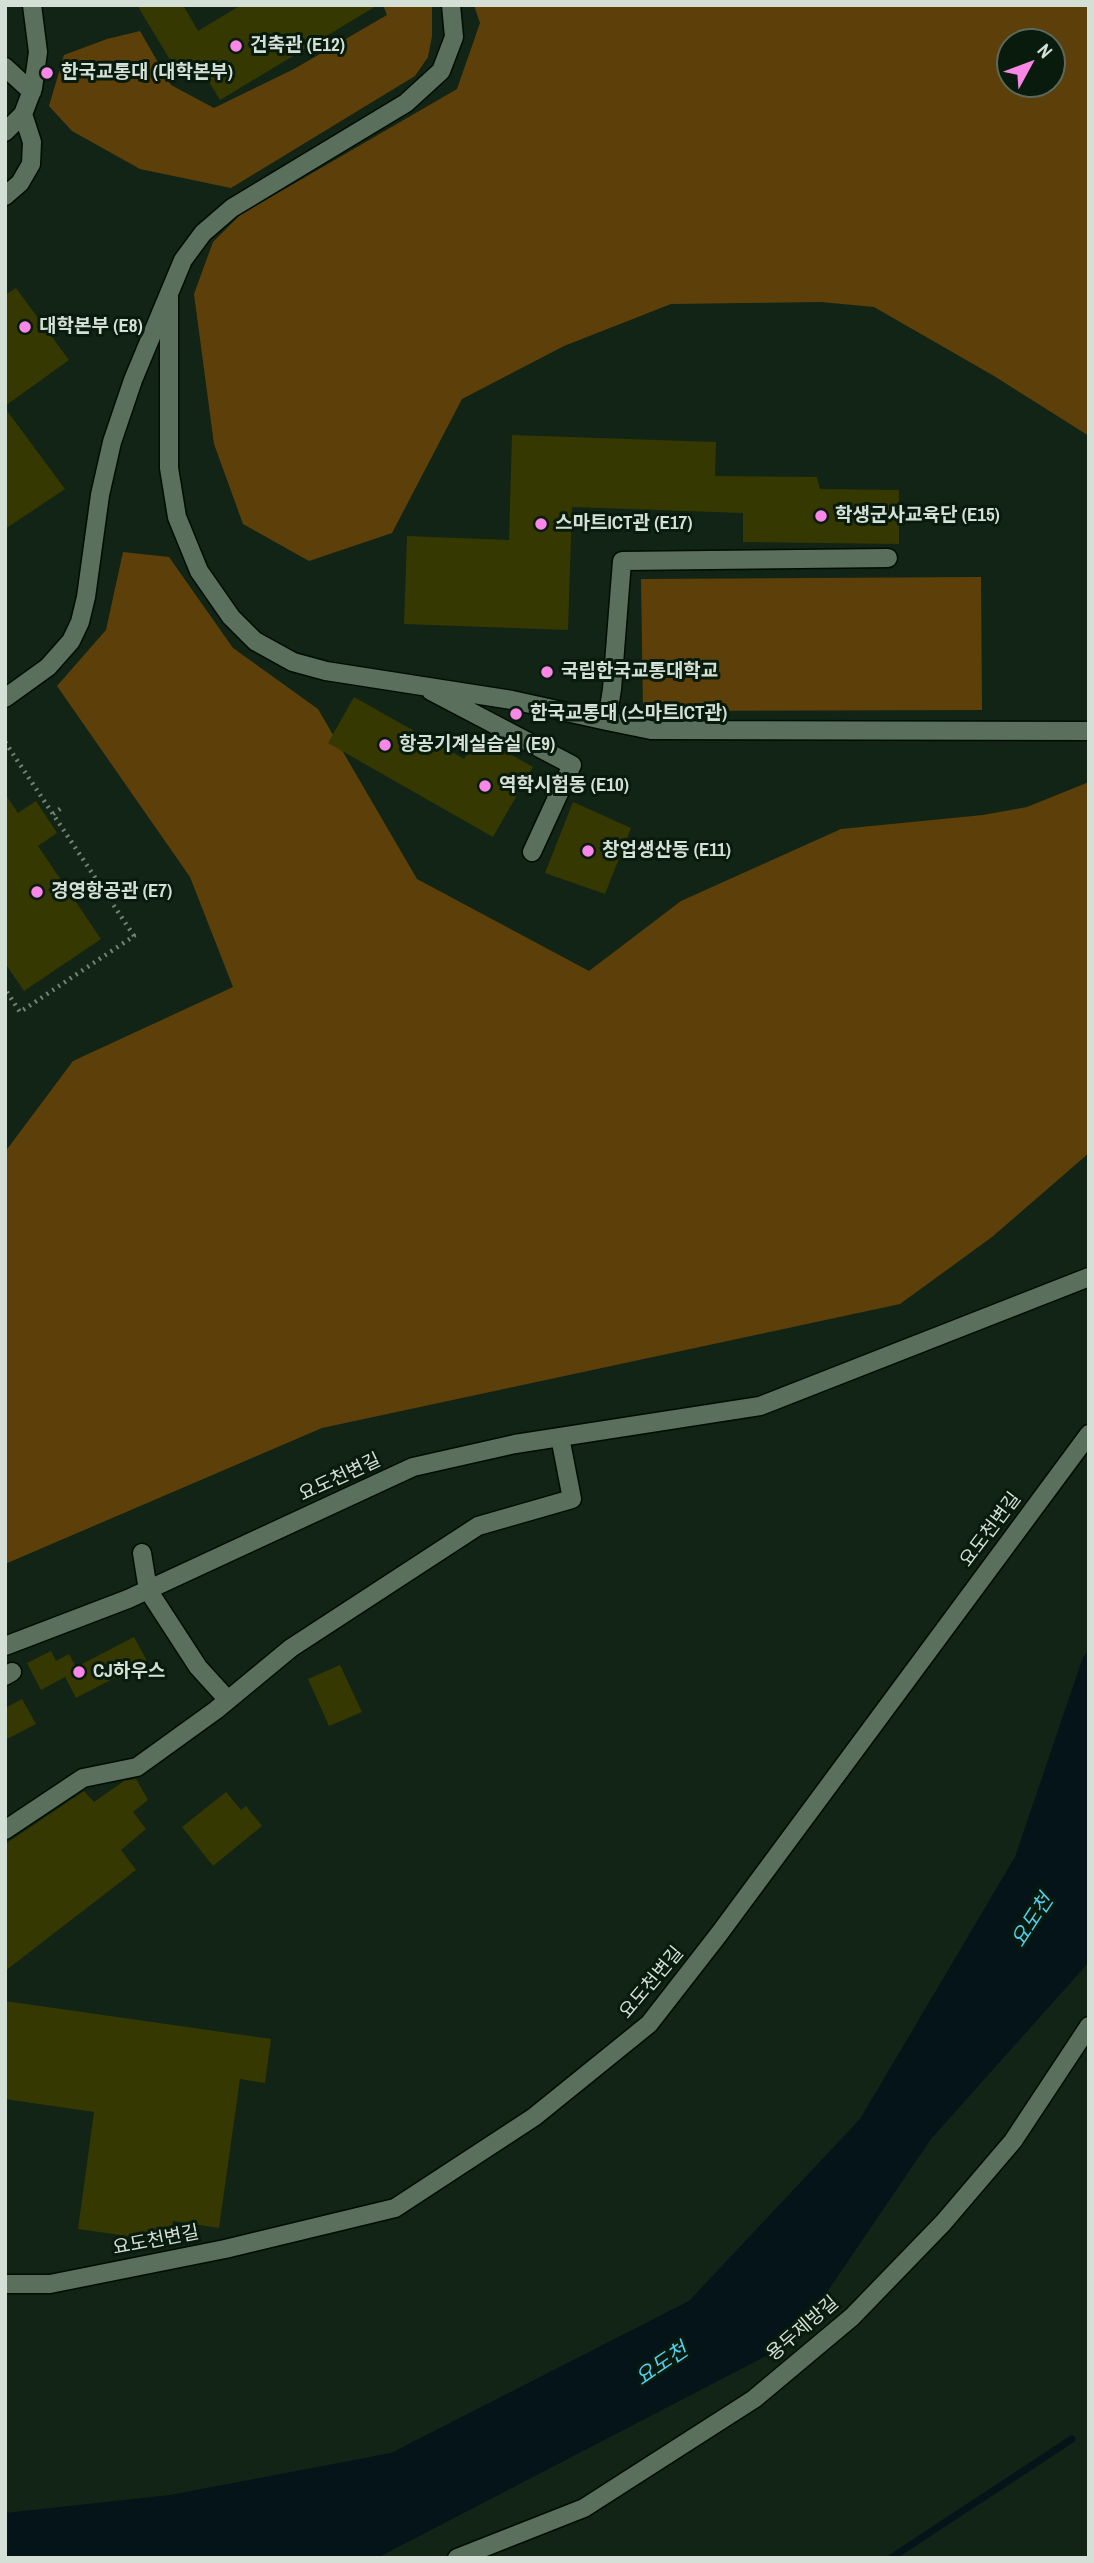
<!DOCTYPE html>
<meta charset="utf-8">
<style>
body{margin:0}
#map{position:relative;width:1094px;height:2563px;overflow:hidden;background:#122415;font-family:"Archivo Narrow",sans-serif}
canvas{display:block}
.frame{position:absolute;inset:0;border:7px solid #d4dfd5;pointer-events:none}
.north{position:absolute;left:996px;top:28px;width:70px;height:70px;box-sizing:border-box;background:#091b0c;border:2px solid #5a695c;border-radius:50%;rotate:49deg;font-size:19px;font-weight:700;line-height:28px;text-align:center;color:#d4dfd5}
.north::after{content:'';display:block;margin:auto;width:24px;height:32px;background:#f987e8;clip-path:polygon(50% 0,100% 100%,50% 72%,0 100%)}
</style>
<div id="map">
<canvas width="1094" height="2563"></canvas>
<div class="frame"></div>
<div class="north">N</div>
</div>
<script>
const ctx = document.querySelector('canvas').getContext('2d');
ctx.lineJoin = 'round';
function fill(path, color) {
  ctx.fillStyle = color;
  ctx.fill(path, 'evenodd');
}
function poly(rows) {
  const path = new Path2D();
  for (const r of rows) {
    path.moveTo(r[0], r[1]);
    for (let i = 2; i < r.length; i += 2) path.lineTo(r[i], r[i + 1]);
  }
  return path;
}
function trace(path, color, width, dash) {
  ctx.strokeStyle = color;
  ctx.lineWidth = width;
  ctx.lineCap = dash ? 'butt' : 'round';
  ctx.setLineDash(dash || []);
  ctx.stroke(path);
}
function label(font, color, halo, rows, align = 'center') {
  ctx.font = font + ' "Archivo Narrow","Noto Sans KR",sans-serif';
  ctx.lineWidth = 6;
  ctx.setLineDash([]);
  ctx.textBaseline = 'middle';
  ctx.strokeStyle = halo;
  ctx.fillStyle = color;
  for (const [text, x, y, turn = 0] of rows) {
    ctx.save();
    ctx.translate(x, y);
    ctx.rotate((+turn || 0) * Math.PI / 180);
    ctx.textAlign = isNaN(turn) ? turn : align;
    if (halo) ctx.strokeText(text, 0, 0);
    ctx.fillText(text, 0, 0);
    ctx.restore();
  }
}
fill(poly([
 [383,5,432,5,432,36,428,57,415,76,231,188,140,169,72,131,49,106,64,55,107,39,140,31,171,85,214,108,294,69,387,15],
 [474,5,1089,5,1089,436,994,376,874,307,821,302,671,304,564,346,462,399,392,533,309,561,243,524,214,444,194,294,213,242,240,215,457,89,480,23],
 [1052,42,1052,84,1010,84,1010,42],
 [123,552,169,557,233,648,318,709,417,879,589,971,681,901,841,829,983,815,1027,807,1089,782,1089,1153,992,1237,900,1304,322,1428,5,1564,5,1152,73,1061,233,987,190,877,57,686,106,630],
 [981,577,982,710,643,711,641,579]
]), '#5d4009');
fill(poly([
 [1089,1650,1089,1962,931,2139,793,2342,377,2558,5,2558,5,2513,170,2495,391,2453,689,2301,860,2119,1015,1857,1083,1657]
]), '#041418');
trace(poly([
 [891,2558,1072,2439]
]), '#041418', 7);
fill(poly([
 [137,5,183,5,198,31,241,5,378,5,220,100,197,62,178,73],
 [16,288,69,360,5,406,5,295],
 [5,408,65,489,5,529],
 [512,435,716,442,715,476,817,477,820,489,899,490,899,544,743,542,743,513,572,507,568,630,404,624,407,536,509,540],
 [354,697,464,759,478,736,533,767,493,837,328,743],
 [5,794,18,813,36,801,57,833,38,846,101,939,24,991,5,963],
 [573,802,631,828,605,894,545,873],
 [134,1637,147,1661,76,1698,65,1677,41,1690,27,1663,51,1651,56,1661,69,1654,76,1667],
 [340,1665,362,1712,329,1726,308,1679],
 [22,1699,36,1724,5,1740,5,1708],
 [136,1779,148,1800,133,1812,146,1829,121,1850,136,1870,5,1971,5,1844,84,1791,94,1802,124,1781],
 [226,1792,241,1810,246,1806,262,1826,213,1866,182,1827],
 [5,2001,271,2039,265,2083,240,2079,219,2228,173,2221,170,2242,78,2229,94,2112,5,2099]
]), '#353800');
const minor = poly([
 [5,67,32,92],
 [5,132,23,114,33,88,38,52,32,5],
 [5,196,20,183,31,164,32,142,23,114],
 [169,297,169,468,177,517,199,571,231,617,255,641,293,662,326,671,512,700,607,721,612,689,622,561,888,558],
 [431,691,572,765,532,852],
 [5,698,48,667,71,641,80,622,86,597,100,495,112,442,133,380,183,260,203,233,232,208,406,103,441,71,454,37,451,5],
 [607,721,651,730,1089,731],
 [142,1553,148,1590,198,1667,228,1700],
 [5,1646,128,1599,413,1467,515,1444,760,1406,1089,1277],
 [5,1676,12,1672],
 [5,1830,83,1778,137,1767,216,1710,291,1648,478,1526,572,1499,560,1437],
 [5,2284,50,2284,225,2249,395,2208,534,2117,649,2024,719,1934,1089,1434],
 [457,2558,584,2508,754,2399,852,2317,943,2223,1013,2141,1089,2026]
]);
trace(minor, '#010d02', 21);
trace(poly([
 [5,742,134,936,20,1012,5,989],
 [53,814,64,806]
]), '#748276', 4.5, [2, 5]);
trace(minor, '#5a6f5c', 18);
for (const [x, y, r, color] of [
 [236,46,7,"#f987e8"],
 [47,73,7,"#f987e8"],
 [25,327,7,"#f987e8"],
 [821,516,7,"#f987e8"],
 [541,524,7,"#f987e8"],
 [547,672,7,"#f987e8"],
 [516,714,7,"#f987e8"],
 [385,745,7,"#f987e8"],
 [485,786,7,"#f987e8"],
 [588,851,7,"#f987e8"],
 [37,892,7,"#f987e8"],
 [79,1672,7,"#f987e8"]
]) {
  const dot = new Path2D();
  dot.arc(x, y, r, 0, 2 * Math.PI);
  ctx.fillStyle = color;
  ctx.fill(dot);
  trace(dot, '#091b0c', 2.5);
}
label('bold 19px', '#d4dfd5', '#091b0c', [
 ["건축관 (E12)",250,46],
 ["한국교통대 (대학본부)",61,73],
 ["대학본부 (E8)",39,327],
 ["학생군사교육단 (E15)",835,516],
 ["스마트ICT관 (E17)",555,524],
 ["국립한국교통대학교",561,672],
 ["한국교통대 (스마트ICT관)",530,714],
 ["항공기계실습실 (E9)",399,745],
 ["역학시험동 (E10)",499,786],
 ["창업생산동 (E11)",602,851],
 ["경영항공관 (E7)",51,892],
 ["CJ하우스",93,1672]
], 'left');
label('19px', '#d4dfd5', '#091b0c', [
 ["요도천변길",340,1478,-25],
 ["요도천변길",991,1530,-53],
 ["요도천변길",652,1983,-50],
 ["요도천변길",156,2241,-11],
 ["용두제방길",803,2329,-41]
]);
label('italic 21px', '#4dd1f2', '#091b0c', [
 ["요도천",1033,1921,-57],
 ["요도천",662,2365,-34]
]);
</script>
